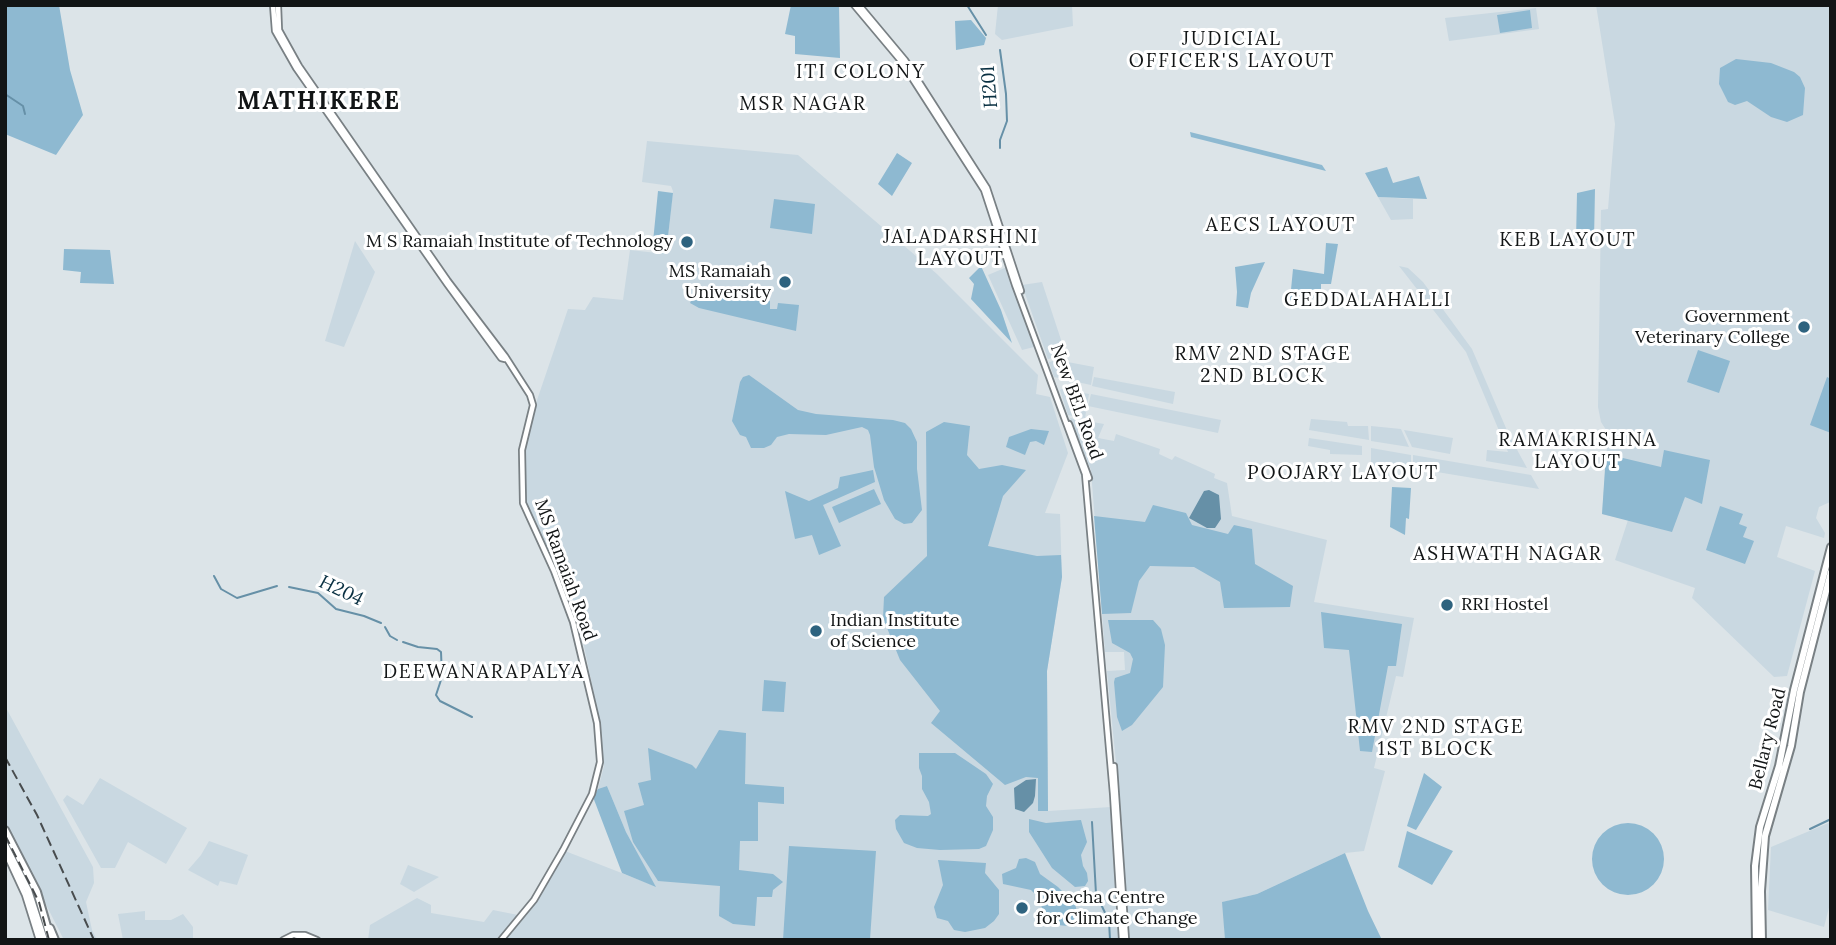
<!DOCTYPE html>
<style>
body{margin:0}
#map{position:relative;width:1836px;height:945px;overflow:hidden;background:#dce4e8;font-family:Lora,serif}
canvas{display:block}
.frame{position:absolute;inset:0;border:7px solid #121516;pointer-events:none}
</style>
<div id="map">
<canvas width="1836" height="945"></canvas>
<div class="frame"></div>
</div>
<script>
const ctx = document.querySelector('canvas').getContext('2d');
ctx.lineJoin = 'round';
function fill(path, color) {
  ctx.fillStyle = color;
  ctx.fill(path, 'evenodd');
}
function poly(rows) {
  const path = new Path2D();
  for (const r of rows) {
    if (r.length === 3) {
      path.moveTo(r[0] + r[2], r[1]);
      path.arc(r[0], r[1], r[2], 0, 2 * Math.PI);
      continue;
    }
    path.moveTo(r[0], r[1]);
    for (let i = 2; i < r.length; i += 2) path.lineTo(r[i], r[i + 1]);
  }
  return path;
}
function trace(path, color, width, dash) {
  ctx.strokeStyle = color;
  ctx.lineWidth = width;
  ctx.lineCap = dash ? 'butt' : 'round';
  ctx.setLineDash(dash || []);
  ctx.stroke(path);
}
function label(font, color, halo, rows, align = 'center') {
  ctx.font = font + ' Lora,serif';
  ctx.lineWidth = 6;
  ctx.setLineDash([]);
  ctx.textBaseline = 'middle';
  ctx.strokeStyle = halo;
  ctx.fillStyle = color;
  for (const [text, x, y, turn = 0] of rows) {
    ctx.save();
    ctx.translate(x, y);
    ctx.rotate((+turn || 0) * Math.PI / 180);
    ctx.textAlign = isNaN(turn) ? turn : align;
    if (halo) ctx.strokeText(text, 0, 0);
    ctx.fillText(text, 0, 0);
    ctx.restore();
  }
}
fill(poly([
 [998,5,1072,5,1073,26,1002,40,995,34],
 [1596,5,1831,5,1831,499,1830,502,1819,507,1816,518,1825,533,1824,538,1786,526,1777,557,1815,571,1787,676,1774,677,1692,598,1695,588,1615,560,1628,520,1602,514,1608,433,1601,422,1598,407,1601,210,1608,209,1615,124],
 [1536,8,1539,29,1449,41,1445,18],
 [647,141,798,155,937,274,1038,375,1036,394,1050,397,1068,453,1045,513,1060,514,1062,577,1047,671,1048,811,1111,807,1118,940,504,940,532,906,565,851,655,886,626,832,607,786,598,789,604,766,597,709,583,641,551,557,526,502,524,468,525,451,534,409,568,309,585,310,593,297,623,300,630,250,666,254,673,191,671,186,642,182],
 [1378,197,1413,199,1413,219,1391,220],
 [355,241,375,272,344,347,325,341],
 [1399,266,1408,268,1423,282,1472,349,1509,435,1527,468,1486,461,1487,450,1508,452,1466,352],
 [1007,267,1034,347,1022,350,988,275],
 [1042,282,1066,355,1048,359,1022,285],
 [1057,360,1094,367,1091,385,1054,377,1049,362],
 [1094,377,1175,392,1173,404,1092,386],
 [1062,389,1089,394,1085,418,1068,415,1060,390],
 [1091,394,1221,420,1218,433,1088,406],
 [1070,418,1104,424,1098,438,1114,441,1116,434,1160,449,1159,454,1172,460,1175,456,1215,474,1214,478,1227,483,1232,516,1327,540,1314,602,1414,618,1403,677,1396,676,1374,768,1385,771,1364,851,1345,853,1257,894,1223,902,1225,940,1129,940,1119,793,1107,671,1125,670,1124,652,1105,652,1091,470],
 [1311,419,1347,422,1348,426,1368,426,1369,440,1309,430],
 [1371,426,1401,429,1409,447,1371,441],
 [1404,430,1453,438,1450,454,1412,447],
 [1309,438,1362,446,1362,455,1330,454,1330,450,1308,446],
 [1371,448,1411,455,1411,468,1371,466],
 [1413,455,1531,475,1539,489,1413,468],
 [5,706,93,867,94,883,86,902,92,930,97,940,64,940,5,824],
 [100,778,187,828,166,864,128,842,115,868,101,868,63,800,67,795,83,805],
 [1831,822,1831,900,1824,927,1768,910,1771,847],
 [209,841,248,855,237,885,220,881,218,886,188,870,201,855],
 [408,865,439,877,414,892,400,884],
 [417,898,431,905,431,913,484,922,493,910,518,915,498,940,368,940,370,925],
 [145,911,145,920,171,920,183,914,193,927,193,940,123,940,118,914]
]), '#c9d8e1');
fill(poly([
 [5,5,59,5,70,70,83,115,56,155,5,134],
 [791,5,839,5,840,58,795,54,795,36,785,34],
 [1530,10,1532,28,1500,33,1497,15],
 [971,20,986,38,984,45,956,50,955,21],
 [1736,59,1771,63,1794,72,1800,77,1805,88,1803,115,1787,122,1771,117,1747,101,1735,105,1728,102,1719,84,1720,68],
 [1190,132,1322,165,1326,171,1191,137],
 [897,153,912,163,892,196,878,184],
 [1387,167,1393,183,1419,176,1427,199,1378,197,1365,173],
 [1595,189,1594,240,1576,240,1577,193],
 [658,191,673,193,666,254,652,252],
 [774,199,815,204,812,234,770,228],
 [1326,243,1338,244,1331,284,1321,284,1321,297,1290,300,1293,269,1324,274],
 [64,249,110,250,114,284,80,283,81,272,63,270],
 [1265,262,1251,293,1248,308,1236,306,1237,292,1235,267],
 [981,266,1001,310,1012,343,971,299,974,284,969,278],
 [694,295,770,301,770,309,777,309,778,303,799,305,796,331,699,308,690,303],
 [1698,350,1730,361,1719,393,1687,382],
 [749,375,798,410,816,414,893,420,905,423,911,429,917,442,917,469,922,510,912,523,904,524,895,519,884,500,874,467,870,435,868,430,862,427,826,435,789,434,777,437,771,445,764,448,751,448,746,437,740,435,732,421,740,382,743,377],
 [1827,377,1831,379,1831,433,1810,425],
 [944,422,970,426,967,455,979,469,1002,465,1026,470,1003,496,988,546,1037,556,1061,555,1062,577,1047,671,1048,811,1038,811,1038,778,1026,777,1005,785,931,723,940,711,900,660,883,618,884,597,927,556,926,432],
 [1031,429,1049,431,1044,445,1036,441,1030,442,1025,455,1006,447,1009,437],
 [1664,450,1710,460,1702,504,1685,497,1672,532,1602,514,1606,454,1661,467],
 [873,470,875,482,823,505,841,546,819,555,812,535,795,539,785,491,809,501,838,488,840,477],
 [1392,487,1411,488,1409,519,1406,518,1405,535,1390,527],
 [874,489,881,504,839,523,832,507],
 [1153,505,1186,513,1192,525,1228,534,1234,525,1252,529,1255,564,1293,586,1290,607,1224,608,1220,582,1194,567,1150,566,1139,581,1131,613,1102,614,1094,516,1145,522],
 [1720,506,1743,514,1739,524,1747,527,1743,537,1754,541,1745,564,1706,550],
 [1321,612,1402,624,1396,666,1388,666,1372,752,1360,751,1349,650,1324,648],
 [1108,620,1153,620,1161,629,1165,645,1163,687,1132,725,1122,731,1117,717,1114,682,1115,678,1130,673,1133,659,1130,653,1112,643],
 [764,680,786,682,784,712,762,711],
 [719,730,746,733,745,784,784,787,784,804,758,802,758,841,740,841,739,870,773,874,783,882,773,890,772,897,757,897,755,926,733,924,719,916,720,886,658,881,633,842,624,811,644,805,638,783,651,780,648,748,692,765,696,769],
 [919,753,955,753,986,774,993,784,987,796,986,806,993,817,993,830,986,846,979,849,940,850,917,848,904,843,896,829,895,820,900,815,928,816,931,814,929,802,922,789,922,776,919,768],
 [1424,773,1442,787,1416,830,1407,826],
 [607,786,626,832,656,887,622,873,593,797,598,789],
 [1029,819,1046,823,1081,820,1087,842,1081,855,1083,866,1087,873,1088,881,1085,886,1075,887,1052,868,1029,832],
 [1628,859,36],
 [1407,831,1453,851,1432,885,1398,867],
 [789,846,876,851,870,940,783,940],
 [1345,853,1368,911,1382,940,1225,940,1222,902,1257,894],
 [1026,858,1035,862,1040,874,1058,887,1075,904,1078,915,1068,926,1058,925,1052,918,1045,916,1038,897,1031,890,1003,884,1002,874,1016,868,1019,859],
 [938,860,986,863,985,873,999,890,999,914,994,921,985,928,965,932,954,930,948,921,937,918,934,907,943,885]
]), '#8eb9d1');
fill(poly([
 [1209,490,1219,495,1221,519,1215,528,1207,528,1189,518,1204,491],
 [1036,779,1035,796,1033,803,1024,812,1015,809,1014,788,1026,780]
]), '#6690a7');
trace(poly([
 [967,5,986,35],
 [1000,50,1006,94,1007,121,1000,140,1000,148],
 [5,94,23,106,25,114],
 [214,576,221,589,237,598,277,586],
 [289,587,318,593,336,609,364,616,381,623],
 [385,627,390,636,397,640],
 [403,642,418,647,437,649,441,652,442,677,436,695,440,701,472,717],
 [1092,822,1096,894,1109,921,1110,940],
 [1810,829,1831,819]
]), '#6690a7', 2);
const secondary = poly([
 [273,5,275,31,296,68,447,284,501,358,505,359],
 [278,5,279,30,299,66,448,281,505,356,530,395,533,405,522,450,523,503,554,571,573,622,597,723,600,762,592,794,563,850,534,900,501,940],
 [854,5,901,61,984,190,1015,285,1085,474,1113,794,1122,940],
 [859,5,905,60,987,188,1021,291],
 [1069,424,1089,478],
 [1114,766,1126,940],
 [7,856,25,895,39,940],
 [283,940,293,935,305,935,317,940]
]);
const primary = poly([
 [50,928,55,940]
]);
const trunk = poly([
 [5,830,37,892,51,940],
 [5,845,28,890,44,940],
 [297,940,309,940],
 [1756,940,1755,866,1760,827,1779,766,1794,690,1831,547],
 [1762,940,1761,891,1765,836,1791,746,1800,692,1831,572]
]);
trace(secondary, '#798084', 8);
trace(primary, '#798084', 10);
trace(trunk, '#798084', 10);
trace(secondary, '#fff', 4.5);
trace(primary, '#fff', 6);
trace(trunk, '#fff', 6);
trace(poly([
 [5,757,37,815,94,940],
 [5,835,39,902,49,940]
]), '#484c4e', 2, [10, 5]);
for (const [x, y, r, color] of [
 [687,242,7,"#2e637f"],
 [785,282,7,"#2e637f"],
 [1804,327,7,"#2e637f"],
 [1447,605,7,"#2e637f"],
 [816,631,7,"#2e637f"],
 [1022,908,7,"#2e637f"]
]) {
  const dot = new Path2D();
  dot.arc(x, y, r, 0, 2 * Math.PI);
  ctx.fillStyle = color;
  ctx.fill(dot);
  trace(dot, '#fff', 2.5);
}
label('18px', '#121516', '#fff', [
 ["M S Ramaiah Institute of Technology",673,242],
 ["MS Ramaiah",771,272],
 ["University",771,293],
 ["Government",1790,317],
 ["Veterinary College",1790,338],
 ["RRI Hostel",1461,605,"left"],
 ["Indian Institute",830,621,"left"],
 ["of Science",830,642,"left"],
 ["Divecha Centre",1036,898,"left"],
 ["for Climate Change",1036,919,"left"]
], 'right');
label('18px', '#121516', '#fff', [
 ["New BEL Road",1076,402,70],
 ["MS Ramaiah Road",565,570,70],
 ["Bellary Road",1768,739,-76]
]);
ctx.letterSpacing = '2px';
label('19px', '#121516', '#fff', [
 ["JUDICIAL",1232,40],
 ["OFFICER'S LAYOUT",1232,62],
 ["ITI COLONY",861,73],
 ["MSR NAGAR",803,105],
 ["AECS LAYOUT",1281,226],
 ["JALADARSHINI",961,238],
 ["LAYOUT",961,260],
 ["KEB LAYOUT",1568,241],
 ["GEDDALAHALLI",1368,301],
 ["RMV 2ND STAGE",1263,355],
 ["2ND BLOCK",1263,377],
 ["RAMAKRISHNA",1578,441],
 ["LAYOUT",1578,463],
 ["POOJARY LAYOUT",1343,474],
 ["ASHWATH NAGAR",1508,555],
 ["DEEWANARAPALYA",484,673],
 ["RMV 2ND STAGE",1436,728],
 ["1ST BLOCK",1436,750]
]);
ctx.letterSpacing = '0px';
label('italic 19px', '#082f41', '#fff', [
 ["H201",990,87,-95],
 ["H204",341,591,25]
]);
ctx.letterSpacing = '2px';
label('bold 24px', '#121516', '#fff', [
 ["MATHIKERE",319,102]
]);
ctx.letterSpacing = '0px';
</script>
